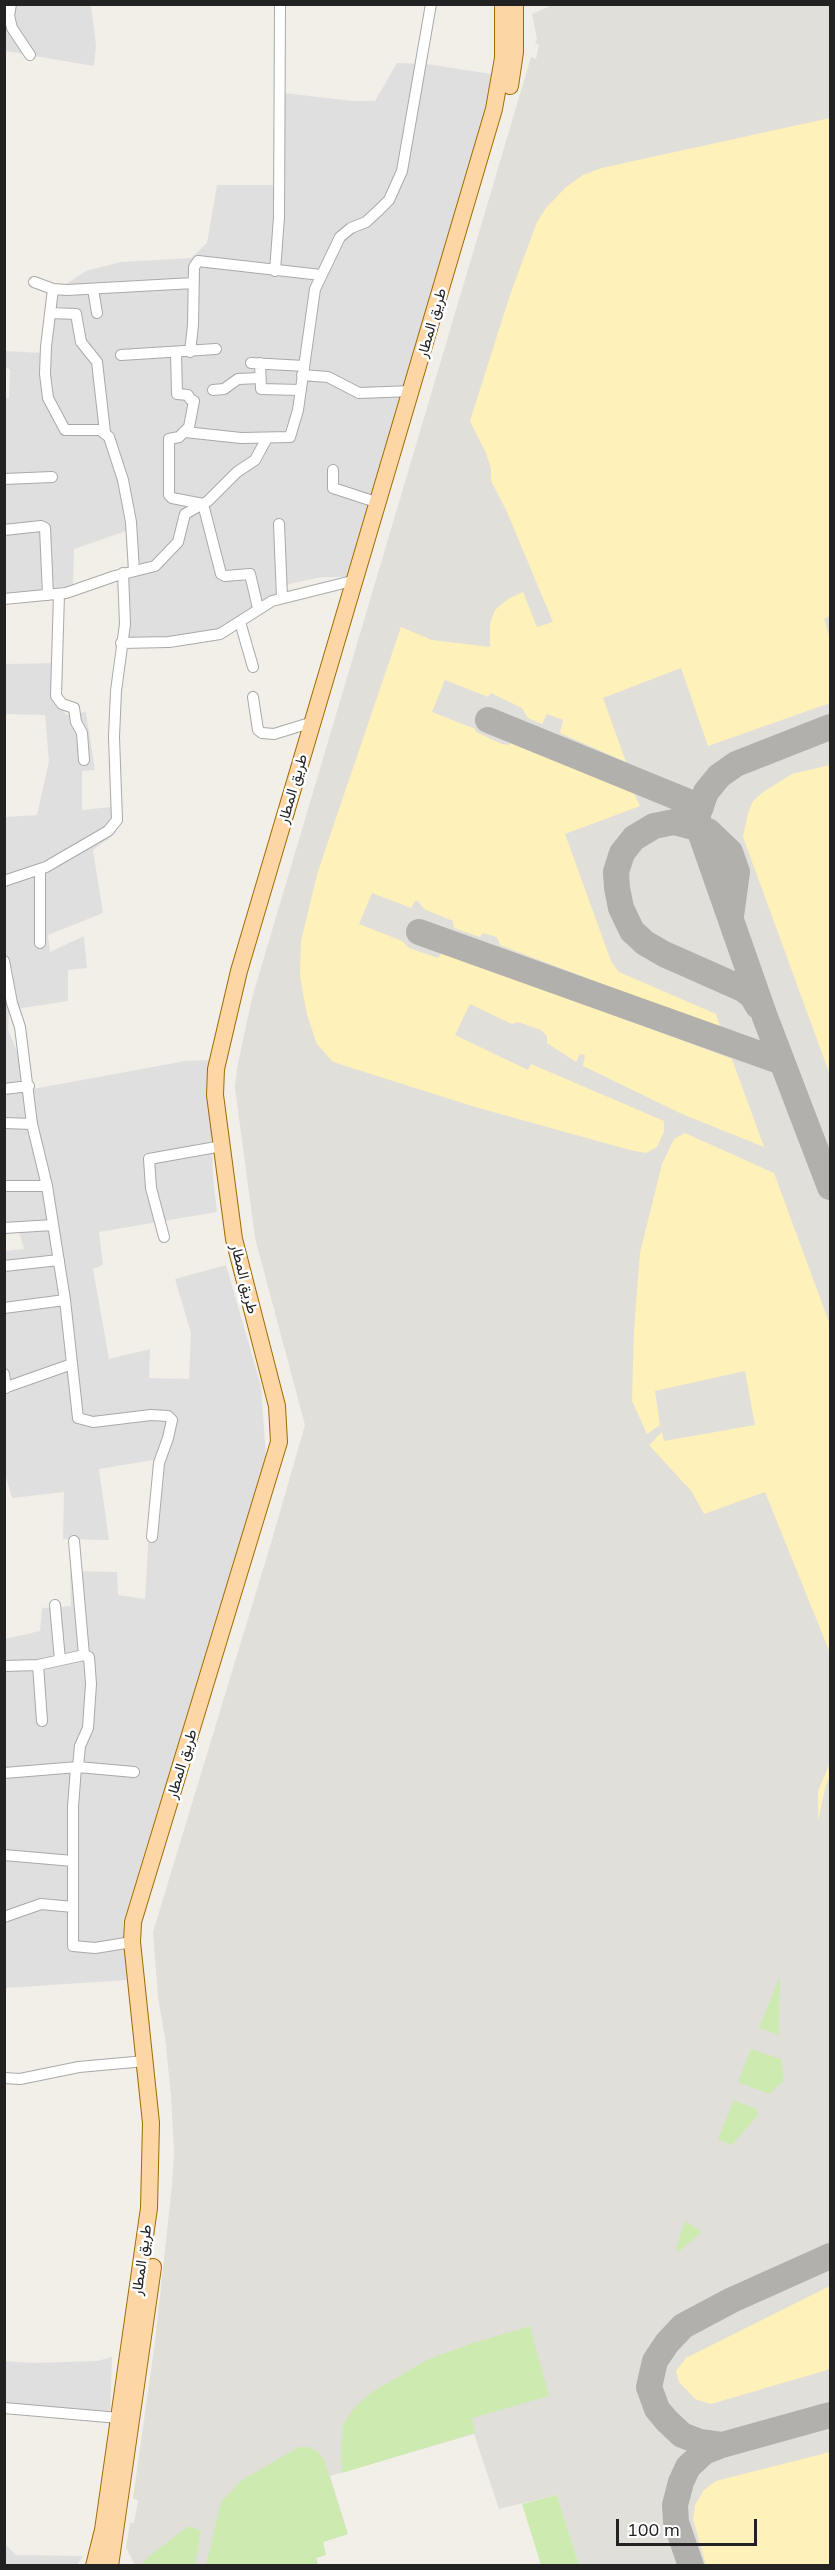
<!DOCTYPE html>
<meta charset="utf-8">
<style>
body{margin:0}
#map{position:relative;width:835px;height:2570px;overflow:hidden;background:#f2efe9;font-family:Mulish,sans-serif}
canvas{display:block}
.frame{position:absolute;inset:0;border:6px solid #222;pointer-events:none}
.scale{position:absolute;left:616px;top:2519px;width:141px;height:27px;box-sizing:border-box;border:3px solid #222;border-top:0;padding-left:8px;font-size:18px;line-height:21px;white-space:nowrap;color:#222;-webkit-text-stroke:4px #fff;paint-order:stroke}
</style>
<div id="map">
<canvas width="835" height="2570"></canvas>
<div class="frame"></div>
<div class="scale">100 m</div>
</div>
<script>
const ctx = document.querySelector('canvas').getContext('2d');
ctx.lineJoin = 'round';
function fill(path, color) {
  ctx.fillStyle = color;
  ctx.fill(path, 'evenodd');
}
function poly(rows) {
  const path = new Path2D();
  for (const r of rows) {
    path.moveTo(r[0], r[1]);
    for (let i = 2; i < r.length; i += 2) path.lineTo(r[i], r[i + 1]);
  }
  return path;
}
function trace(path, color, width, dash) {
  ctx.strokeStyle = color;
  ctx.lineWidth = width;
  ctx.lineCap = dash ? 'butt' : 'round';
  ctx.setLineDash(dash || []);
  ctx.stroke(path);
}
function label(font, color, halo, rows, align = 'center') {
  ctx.font = font + ' Mulish,Vazirmatn,sans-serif';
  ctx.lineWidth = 5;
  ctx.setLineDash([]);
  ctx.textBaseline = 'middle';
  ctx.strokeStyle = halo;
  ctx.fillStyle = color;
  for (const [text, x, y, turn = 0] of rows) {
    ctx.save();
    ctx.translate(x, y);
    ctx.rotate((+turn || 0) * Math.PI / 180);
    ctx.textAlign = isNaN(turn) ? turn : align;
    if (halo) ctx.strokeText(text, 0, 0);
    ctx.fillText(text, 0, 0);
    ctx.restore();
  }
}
fill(poly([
 [4,5,91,5,96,45,94,66,5,51],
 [397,63,426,64,498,75,409,382,346,577,322,577,289,584,278,594,258,603,229,630,208,636,124,641,121,567,136,565,135,528,74,549,73,586,5,595,4,398,9,398,10,369,5,368,5,351,43,353,57,290,86,271,121,262,191,258,207,243,217,185,281,185,284,93,352,101,375,101],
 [59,663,57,701,66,715,86,712,95,770,82,771,82,810,111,807,116,833,93,850,103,913,48,935,50,952,84,936,87,968,68,970,68,1001,9,1010,8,1030,33,1089,185,1061,209,1060,213,1178,217,1212,99,1232,103,1265,93,1269,109,1359,150,1349,149,1378,189,1379,191,1333,175,1279,226,1265,261,1386,266,1457,123,1923,127,1980,5,1988,5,1639,40,1631,42,1608,71,1606,70,1571,117,1572,118,1595,145,1599,153,1460,99,1469,109,1540,63,1539,64,1492,12,1498,5,1473,5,1395,19,1389,18,1380,5,1385,5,1251,24,1249,16,1222,5,1222,5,817,37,815,49,761,45,715,5,714,5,664],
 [112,2357,110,2420,5,2413,4,2361,31,2363,97,2361],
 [4,2546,7,2546,16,2555,83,2556,77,2565,5,2565]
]), '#e0dfdf');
fill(poly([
 [554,4,830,5,830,2565,579,2565,557,2495,499,2509,474,2434,330,2476,348,2534,323,2542,326,2555,316,2558,318,2565,135,2565,126,2548,130,2523,134,2523,138,2501,133,2498,155,2342,172,2185,174,2151,171,2096,165,2037,158,1998,153,1932,271,1543,305,1425,255,1238,235,1088,237,1068,252,998,531,57,536,59,539,45,535,43,537,39,532,14]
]), '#e1dfda');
fill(poly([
 [780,1976,779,2035,759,2028],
 [751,2049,781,2059,784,2080,769,2094,738,2082],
 [734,2100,756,2109,758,2115,732,2145,718,2139],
 [685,2221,702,2232,678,2252,676,2248],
 [530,2326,549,2396,472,2418,475,2433,342,2473,341,2447,343,2425,355,2407,372,2392,429,2359,473,2343],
 [299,2447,307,2447,317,2451,324,2460,348,2534,323,2542,326,2555,316,2558,318,2565,206,2565,221,2502,242,2480],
 [557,2495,579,2565,541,2565,522,2504],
 [189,2526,201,2531,195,2565,141,2565,148,2557]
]), '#cdebb0');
fill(poly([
 [830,118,830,616,824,619,830,638,830,703,708,746,681,668,603,698,626,762,560,733,563,720,547,714,542,724,528,718,522,708,491,693,488,697,445,680,432,712,475,729,476,732,502,744,509,745,511,740,633,791,640,806,565,834,611,961,619,972,716,1014,721,1029,500,945,497,937,483,933,480,937,454,928,453,921,424,909,418,901,415,901,411,908,372,893,359,924,402,941,409,948,438,958,442,952,450,954,732,1059,764,1147,682,1114,583,1066,585,1055,580,1054,576,1062,547,1043,547,1036,541,1030,518,1022,512,1024,470,1004,455,1035,528,1070,531,1064,664,1121,664,1132,657,1147,646,1153,630,1150,475,1107,333,1062,317,1044,307,1015,300,976,301,941,318,871,401,627,432,640,490,647,490,623,495,610,508,599,523,592,537,627,553,622,507,512,491,481,491,469,486,453,470,421,510,295,537,222,546,208,566,187,583,175,602,168],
 [830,765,830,1075,743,837,748,813,753,801,763,792,792,774],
 [685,1133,774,1173,830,1325,830,1653,765,1492,704,1514,692,1492,649,1445,662,1432,664,1441,755,1425,745,1371,655,1391,660,1425,647,1434,632,1401,634,1330,640,1253,662,1164,674,1139],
 [830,1763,830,1776,826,1785,818,1820,818,1791],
 [830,2286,830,2368,827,2370,711,2404,695,2399,679,2382,676,2371,686,2358],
 [830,2452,830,2565,706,2565,693,2519,695,2505,704,2490,716,2481]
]), '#fff1ba');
trace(poly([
 [488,720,701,807],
 [830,727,736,764,719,776,706,792,698,814,698,826,765,1017,830,1187],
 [731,916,737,872,730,852,708,831,674,822,654,826,634,838,622,853,616,872,617,888,621,908,632,931,645,943,664,954,743,989,752,996,758,1006],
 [419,932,782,1062],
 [830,2256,732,2300,683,2326,667,2343,655,2361,649,2387,657,2409,667,2421,682,2435,700,2442,722,2445,830,2415],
 [691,2566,676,2522,675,2505,681,2482,688,2467,704,2452,722,2445]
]), '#b1b0ac', 26);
const minor = poly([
 [11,4,9,16,12,28,30,55],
 [275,271,279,217,280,4],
 [34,282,53,289,67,290,194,283],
 [53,289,46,347,45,374,48,398,65,430,100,430,109,437,123,480,131,522,134,571],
 [93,289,97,313],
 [50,313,76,314,81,342,97,362,105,432],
 [176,352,177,394,188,395,190,399,194,401,189,427,179,437,169,439,169,495,172,498,203,504,221,574,225,576,250,574,258,608],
 [190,352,193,325,194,267,198,261,321,275],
 [121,355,216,349],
 [251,363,304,366],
 [260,363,261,389,301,390],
 [302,375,328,377,359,393,412,391],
 [213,390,224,389,238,379,260,378],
 [185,432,241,438,290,437,298,410,315,289,340,237,351,228,366,222,379,210,389,200,402,171,431,4],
 [333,470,333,488,379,503],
 [4,479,52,477],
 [279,524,282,598],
 [4,530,41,526,45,528,48,595],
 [59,594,56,696,62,704,74,708,76,722,82,733,84,760],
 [4,599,66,593,115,576,155,566,178,542,185,514,208,501,237,472,255,460,267,438],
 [240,622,253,667],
 [121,643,169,642,220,634,272,601,356,580],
 [253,697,258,730,262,733,274,734,313,722],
 [4,881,46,867,108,831,117,820,114,737,116,691,125,624,123,573],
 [40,943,40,870],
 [4,961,12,1003,20,1027,32,1124,47,1186,65,1300,78,1418,93,1422,151,1415,168,1416,172,1420,168,1438,159,1463,152,1537],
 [4,1089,29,1086],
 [4,1123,32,1124],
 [4,1186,47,1186],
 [4,1228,53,1225],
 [164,1237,151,1188,149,1159,222,1146],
 [4,1266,59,1260],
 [4,1308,65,1300],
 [4,1374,6,1388],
 [4,1388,72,1364],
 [74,1541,84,1655],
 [55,1605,60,1660],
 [38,1665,42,1721],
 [4,1666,38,1665,84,1655,89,1657,91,1684,88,1728,80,1746,78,1767],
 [76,1767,73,1807,73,1946,95,1948,132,1942],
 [4,1773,78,1767,134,1772],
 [4,1855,73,1861],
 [4,1917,41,1904,73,1907],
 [4,2078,20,2079,79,2067,145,2061],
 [4,2408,119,2418]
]);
const primary = poly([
 [510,86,515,52,515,4],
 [94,2566,103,2530,149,2208,151,2123,132,1942,133,1922,279,1442,277,1406,234,1239,215,1095,216,1069,239,971,494,109,503,58,503,4],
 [110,2566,153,2267]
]);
trace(minor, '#a9a9a9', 12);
trace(primary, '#a06b00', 18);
trace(minor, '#fff', 10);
trace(primary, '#fcd6a4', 16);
label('15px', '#222', '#fff', [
 ["طريق المطار",432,323,-74],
 ["طريق المطار",293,789,-74],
 ["طريق المطار",244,1279,76],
 ["طريق المطار",182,1764,-73],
 ["طريق المطار",142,2260,-82]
]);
</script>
